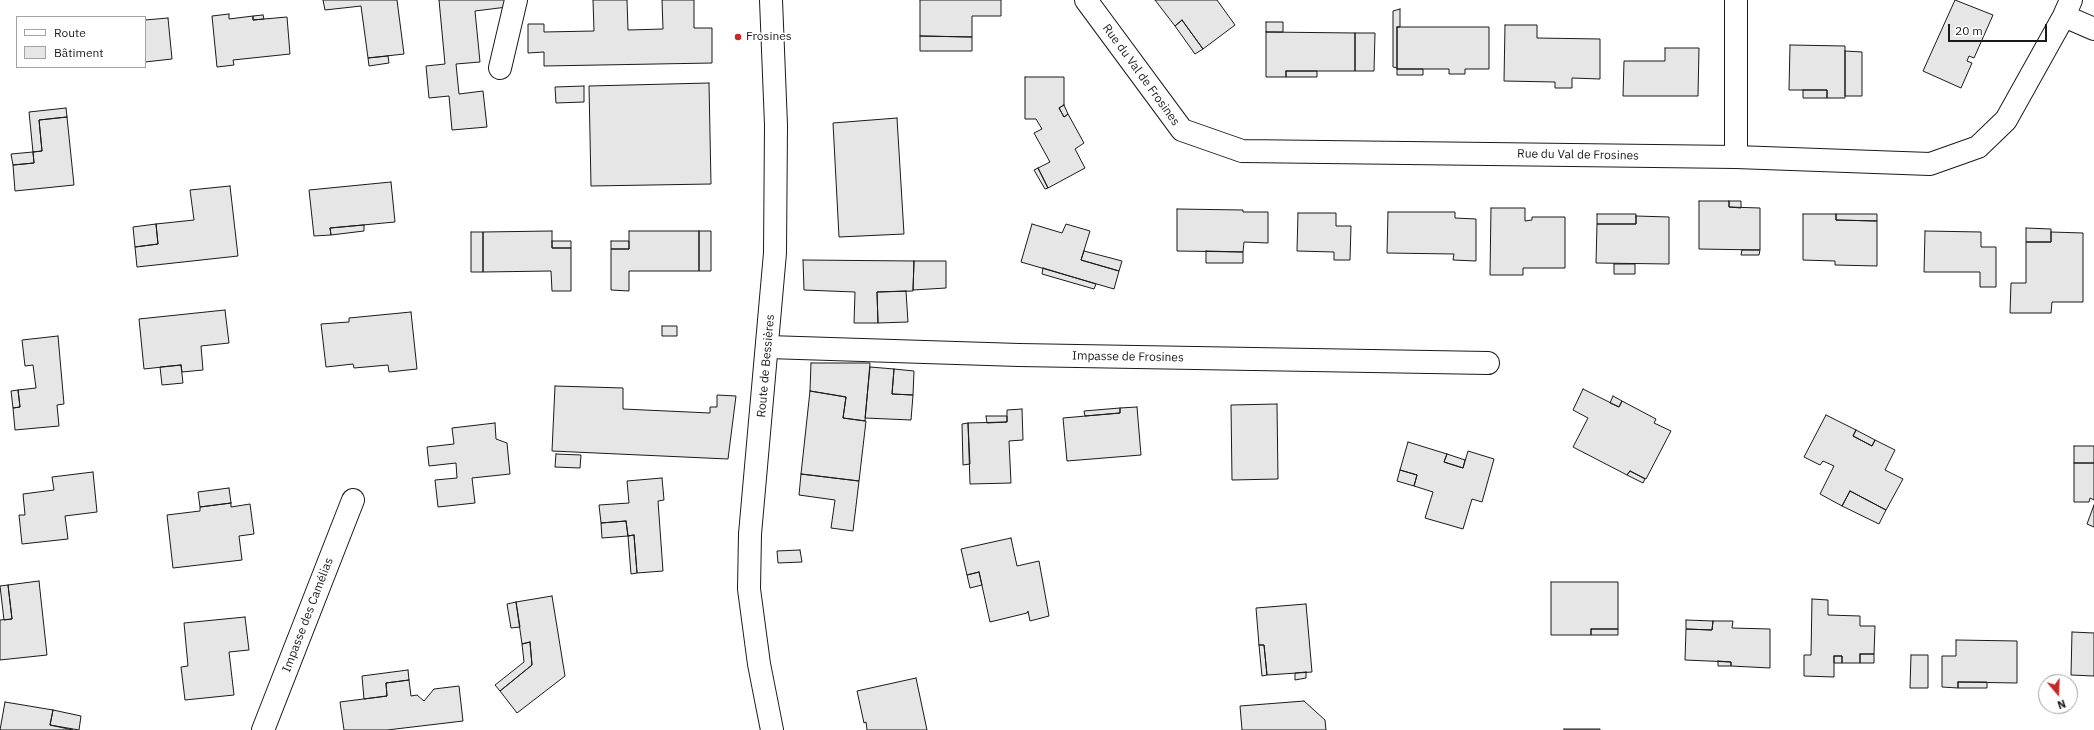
<!DOCTYPE html>
<meta charset="utf-8">
<style>
body{margin:0}
#map{position:relative;width:2094px;height:730px;overflow:hidden;background:#fff;font-family:"IBM Plex Sans",sans-serif}
canvas{display:block}
.legend{position:absolute;left:16px;top:16px;width:130px;height:52px;box-sizing:border-box;background:#fff;border:1px solid #a3a3a3;margin:0;padding:5px 7px;list-style:none;font-size:12px;color:#1a1a1a}
.legend li{display:flex;align-items:center;gap:8px;height:20px}
.legend b{width:20px;border:1px solid #a3a3a3}
.north{position:absolute;left:2038px;top:674px;width:40px;height:40px;box-sizing:border-box;background:#fff;border:1px solid #a3a3a3;border-radius:50%;rotate:161deg;font-size:11px;font-weight:700;line-height:16px;text-align:center;color:#1a1a1a}
.north::after{content:'';display:block;margin:auto;width:14px;height:18px;background:#c62828;clip-path:polygon(50% 0,100% 100%,50% 72%,0 100%)}
.scale{position:absolute;left:1948px;top:24px;width:99px;height:18px;box-sizing:border-box;border:2px solid #1a1a1a;border-top:0;padding-left:5px;font-size:12px;line-height:14px;white-space:nowrap;color:#1a1a1a;-webkit-text-stroke:3px #fff;paint-order:stroke}
</style>
<div id="map">
<canvas width="2094" height="730"></canvas>
<ul class="legend">
<li><b style="height:5px;background:#fff"></b>Route</li>
<li><b style="height:11px;background:#e6e6e6"></b>Bâtiment</li>
</ul>
<div class="north">N</div>
<div class="scale">20 m</div>
</div>
<script>
const ctx = document.querySelector('canvas').getContext('2d');
ctx.lineJoin = 'round';
function fill(path, color) {
  ctx.fillStyle = color;
  ctx.fill(path, 'evenodd');
}
function poly(rows) {
  const path = new Path2D();
  for (const r of rows) {
    path.moveTo(r[0], r[1]);
    for (let i = 2; i < r.length; i += 2) path.lineTo(r[i], r[i + 1]);
  }
  return path;
}
function trace(path, color, width, dash) {
  ctx.strokeStyle = color;
  ctx.lineWidth = width;
  ctx.lineCap = dash ? 'butt' : 'round';
  ctx.setLineDash(dash || []);
  ctx.stroke(path);
}
function label(font, color, halo, rows, align = 'center') {
  ctx.font = font + ' "IBM Plex Sans",sans-serif';
  ctx.lineWidth = 3;
  ctx.setLineDash([]);
  ctx.textBaseline = 'middle';
  ctx.strokeStyle = halo;
  ctx.fillStyle = color;
  for (const [text, x, y, turn = 0] of rows) {
    ctx.save();
    ctx.translate(x, y);
    ctx.rotate((+turn || 0) * Math.PI / 180);
    ctx.textAlign = isNaN(turn) ? turn : align;
    if (halo) ctx.strokeText(text, 0, 0);
    ctx.fillText(text, 0, 0);
    ctx.restore();
  }
}
const building = poly([
 [323,0,397,0,404,54,368,58,361,6,325,10,323,0],
 [439,0,507,0,507,7,475,11,480,62,456,64,459,94,483,91,487,127,452,130,449,96,429,98,426,66,445,64,439,0],
 [593,0,627,0,628,30,663,29,662,0,694,0,694,28,712,28,712,63,544,66,544,52,528,53,528,24,544,24,544,32,594,31,593,0],
 [920,0,1001,0,1001,16,972,16,972,37,920,36,920,0],
 [1155,0,1217,0,1235,25,1203,49,1182,20,1175,26,1155,0],
 [1955,0,1993,15,1974,58,1969,56,1967,61,1972,63,1961,88,1923,71,1955,0],
 [1400,9,1400,27,1397,27,1397,68,1393,67,1393,11,1400,9],
 [229,14,229,19,253,16,253,20,287,17,290,54,233,60,234,65,217,67,212,16,229,14],
 [263,15,264,19,253,20,253,16,263,15],
 [168,18,172,59,145,62,145,20,168,18],
 [1182,20,1203,49,1195,54,1175,26,1182,20],
 [1266,22,1283,22,1283,32,1266,32,1266,22],
 [1505,25,1537,25,1537,38,1600,39,1600,79,1572,78,1572,88,1555,88,1555,82,1504,81,1505,25],
 [1397,27,1489,27,1489,69,1465,69,1465,74,1449,74,1449,69,1397,69,1397,27],
 [1266,32,1355,33,1355,71,1286,71,1286,77,1266,77,1266,32],
 [1355,33,1375,33,1374,71,1355,71,1355,33],
 [920,36,972,37,972,51,920,51,920,36],
 [1790,45,1845,46,1845,98,1827,98,1827,90,1789,90,1790,45],
 [1665,48,1699,48,1698,96,1623,96,1624,61,1665,61,1665,48],
 [1845,51,1862,52,1862,96,1845,96,1845,51],
 [388,56,389,63,369,66,368,58,388,56],
 [1397,69,1423,69,1423,75,1397,75,1397,69],
 [1286,71,1317,71,1317,77,1286,77,1286,71],
 [1025,77,1064,77,1064,105,1059,108,1064,117,1068,114,1084,143,1075,149,1085,168,1048,188,1038,168,1050,162,1034,133,1042,129,1036,119,1025,119,1025,77],
 [709,83,711,184,591,186,589,86,709,83],
 [584,86,584,102,556,103,555,87,584,86],
 [1803,90,1827,90,1827,98,1803,98,1803,90],
 [1064,105,1068,114,1064,117,1059,108,1064,105],
 [66,108,67,117,39,120,42,151,33,152,29,112,66,108],
 [67,117,74,185,15,191,13,165,34,163,33,152,42,151,39,120,67,117],
 [897,118,904,234,839,237,833,123,897,118],
 [33,152,34,163,13,165,11,154,33,152],
 [1038,168,1048,188,1045,189,1034,170,1038,168],
 [391,182,395,222,330,228,331,235,314,236,309,190,391,182],
 [230,186,238,256,137,267,135,247,158,244,156,224,194,220,190,190,230,186],
 [1699,201,1729,201,1729,207,1760,208,1760,250,1699,249,1699,201],
 [1729,201,1741,201,1741,208,1729,207,1729,201],
 [1491,208,1525,208,1525,221,1532,220,1532,217,1565,217,1565,268,1523,268,1523,275,1490,275,1491,208],
 [1177,209,1243,210,1243,212,1268,212,1268,243,1244,242,1243,252,1177,251,1177,209],
 [1388,212,1455,212,1455,218,1476,219,1476,261,1453,260,1454,254,1387,253,1388,212],
 [1298,213,1336,213,1336,226,1351,226,1350,260,1334,260,1334,252,1297,251,1298,213],
 [1597,214,1636,214,1636,224,1597,224,1597,214],
 [1803,214,1836,214,1836,220,1877,221,1877,266,1835,265,1835,261,1803,260,1803,214],
 [1836,214,1877,214,1877,221,1836,220,1836,214],
 [1636,216,1669,217,1669,264,1596,263,1597,224,1636,224,1636,216],
 [156,224,158,244,135,247,133,227,156,224],
 [1032,224,1062,233,1066,224,1090,231,1081,260,1119,271,1114,289,1021,262,1032,224],
 [364,225,364,231,331,235,330,228,364,225],
 [2026,228,2051,229,2051,242,2026,242,2026,228],
 [552,231,552,248,571,248,571,291,552,291,551,271,483,272,483,232,552,231],
 [629,231,699,231,699,271,629,271,629,291,611,290,611,249,629,249,629,231],
 [699,231,711,231,711,271,699,271,699,231],
 [1925,231,1981,232,1981,247,1996,247,1996,287,1980,287,1980,272,1924,272,1925,231],
 [471,232,483,232,483,272,471,272,471,232],
 [2051,232,2083,233,2083,302,2052,302,2051,313,2010,313,2011,283,2026,283,2026,242,2051,242,2051,232],
 [552,241,571,241,571,248,552,248,552,241],
 [611,241,629,241,629,249,611,249,611,241],
 [1742,250,1760,250,1759,255,1741,255,1742,250],
 [1084,251,1122,261,1119,271,1081,260,1084,251],
 [1206,251,1243,252,1243,263,1206,263,1206,251],
 [803,260,914,261,913,291,877,292,878,323,854,323,855,292,804,290,803,260],
 [914,261,946,261,946,288,913,290,914,261],
 [1614,264,1635,264,1635,274,1614,274,1614,264],
 [1043,268,1096,284,1094,289,1042,274,1043,268],
 [906,291,908,322,878,323,877,292,906,291],
 [225,310,229,343,201,346,203,370,182,372,181,365,144,369,139,319,225,310],
 [411,312,417,369,389,372,388,365,354,368,353,364,326,367,321,324,349,322,349,318,411,312],
 [662,326,677,326,677,336,662,336,662,326],
 [58,336,64,404,57,405,59,426,15,430,13,408,20,407,18,390,36,388,33,365,25,366,22,340,58,336],
 [811,363,870,363,865,421,843,418,846,397,810,391,811,363],
 [181,365,183,383,162,385,160,367,181,365],
 [870,367,894,369,892,394,913,395,911,420,865,418,870,367],
 [894,369,914,371,913,395,892,394,894,369],
 [555,386,623,388,623,409,710,413,710,407,717,407,717,395,736,396,728,459,552,451,555,386],
 [1583,389,1619,407,1622,401,1656,419,1654,423,1671,431,1646,479,1630,471,1627,475,1573,447,1588,418,1573,410,1583,389],
 [18,390,20,407,13,408,11,391,18,390],
 [810,391,846,397,843,418,866,421,859,481,801,474,810,391],
 [1613,396,1622,401,1619,407,1610,403,1613,396],
 [1277,404,1278,479,1232,480,1231,405,1277,404],
 [1137,407,1141,455,1067,461,1063,418,1120,413,1120,408,1137,407],
 [1120,408,1120,413,1085,416,1084,411,1120,408],
 [1022,409,1023,440,1009,441,1011,483,970,484,968,423,1007,422,1007,410,1022,409],
 [1826,415,1856,430,1853,436,1872,446,1875,440,1895,450,1885,470,1903,479,1886,510,1850,491,1842,506,1820,494,1834,466,1823,461,1820,465,1804,457,1826,415],
 [986,416,1007,416,1007,422,987,423,986,416],
 [495,423,496,439,507,443,510,474,472,478,475,503,438,507,435,480,457,478,456,463,429,466,427,447,454,444,452,428,495,423],
 [968,423,970,464,963,465,962,424,968,423],
 [1856,430,1875,440,1872,446,1853,436,1856,430],
 [1408,442,1447,454,1444,462,1463,468,1468,451,1494,459,1482,502,1472,499,1463,529,1425,518,1433,492,1414,486,1417,475,1400,470,1408,442],
 [2074,446,2094,446,2094,463,2074,463,2074,446],
 [556,454,581,455,580,468,555,467,556,454],
 [1447,454,1465,460,1463,468,1444,462,1447,454],
 [2074,463,2094,463,2094,500,2090,498,2089,502,2074,502,2074,463],
 [1400,470,1417,475,1414,486,1397,481,1400,470],
 [1630,471,1645,479,1643,483,1627,475,1630,471],
 [93,472,97,512,65,516,68,539,22,544,19,515,25,515,23,494,54,490,52,477,93,472],
 [801,474,859,481,853,531,831,528,835,500,799,495,801,474],
 [662,478,664,500,658,501,663,571,637,573,634,535,628,536,626,521,601,523,599,505,629,503,627,481,662,478],
 [229,488,231,503,200,507,198,492,229,488],
 [1850,491,1886,510,1879,524,1842,506,1850,491],
 [231,503,231,507,250,504,254,534,239,536,242,560,173,568,167,515,200,511,200,507,231,503],
 [2094,505,2094,527,2087,524,2094,505],
 [626,521,628,536,602,538,601,523,626,521],
 [634,535,637,573,631,574,628,536,634,535],
 [1011,538,1017,566,1039,561,1049,616,1030,621,1028,611,1027,613,990,622,979,572,967,575,961,549,1011,538],
 [800,550,802,562,778,563,777,551,800,550],
 [979,572,982,585,970,588,967,575,979,572],
 [39,581,47,655,0,660,0,620,12,619,8,585,39,581],
 [1551,582,1618,582,1618,629,1591,629,1591,635,1551,635,1551,582],
 [8,585,12,619,4,620,0,586,8,585],
 [552,596,565,676,517,713,500,691,532,665,530,642,522,644,516,602,552,596],
 [1812,599,1828,600,1828,615,1860,616,1860,626,1875,626,1874,654,1860,654,1860,663,1842,663,1842,656,1834,656,1834,677,1804,676,1804,655,1811,655,1812,599],
 [516,602,520,627,511,628,507,604,516,602],
 [1306,604,1312,672,1267,675,1264,645,1259,645,1256,608,1306,604],
 [245,617,249,650,229,652,234,695,185,700,181,667,188,666,184,623,245,617],
 [1686,620,1713,621,1712,630,1686,629,1686,620],
 [1713,621,1733,621,1732,628,1770,629,1770,668,1731,666,1731,662,1685,660,1686,629,1712,630,1713,621],
 [1591,629,1618,629,1618,635,1591,635,1591,629],
 [2072,632,2094,633,2094,676,2071,675,2072,632],
 [1956,640,2017,641,2017,683,1958,682,1958,688,1942,687,1942,656,1956,656,1956,640],
 [530,642,532,665,500,691,495,685,524,662,522,644,530,642],
 [1259,645,1264,645,1267,675,1262,676,1259,645],
 [1860,654,1874,654,1874,663,1860,663,1860,654],
 [1911,655,1928,655,1928,688,1910,688,1911,655],
 [1834,656,1842,656,1842,663,1834,663,1834,656],
 [1718,661,1731,662,1731,666,1718,666,1718,661],
 [408,670,409,680,386,683,387,696,364,699,362,676,408,670],
 [1306,672,1306,678,1295,680,1295,673,1306,672],
 [916,678,927,730,867,730,866,722,864,723,857,691,916,678],
 [409,680,411,696,417,695,424,701,434,689,459,686,463,721,387,730,344,730,340,702,387,696,386,683,409,680],
 [1958,682,1987,682,1987,688,1958,688,1958,682],
 [1304,701,1325,720,1326,730,1242,730,1240,706,1304,701],
 [5,702,53,710,50,725,73,730,0,730,5,702],
 [53,710,81,716,79,730,50,725,53,710],
 [1564,729,1600,729,1600,730,1564,730,1564,729]
]);
fill(building, '#e6e6e6');
trace(building, '#1a1a1a', 1);
const minor = poly([
 [1086,0,1182,130,1242,151,1736,157,1930,164,1978,147,2006,120,2064,16,2071,0],
 [1736,0,1736,157],
 [2064,16,2094,29],
 [500,68,516,0],
 [768,347,1019,355,1488,363],
 [263,730,353,500]
]);
const major = poly([
 [771,0,776,125,775,253,750,534,749,589,759,664,772,730]
]);
trace(minor, '#1a1a1a', 24);
trace(major, '#1a1a1a', 24);
trace(minor, '#fff', 22);
trace(major, '#fff', 22);
for (const [x, y, r, color] of [
 [738,37,4,"#c62828"]
]) {
  const dot = new Path2D();
  dot.arc(x, y, r, 0, 2 * Math.PI);
  ctx.fillStyle = color;
  ctx.fill(dot);
  trace(dot, '#fff', 1.5);
}
label('12px', '#1a1a1a', '#fff', [
 ["Frosines",746,37]
], 'left');
label('12px', '#1a1a1a', '#fff', [
 ["Rue du Val de Frosines",1141,75,54],
 ["Rue du Val de Frosines",1578,155,1],
 ["Impasse de Frosines",1128,357,1],
 ["Route de Bessières",766,366,-85],
 ["Impasse des Camélias",308,615,-69]
]);
</script>
